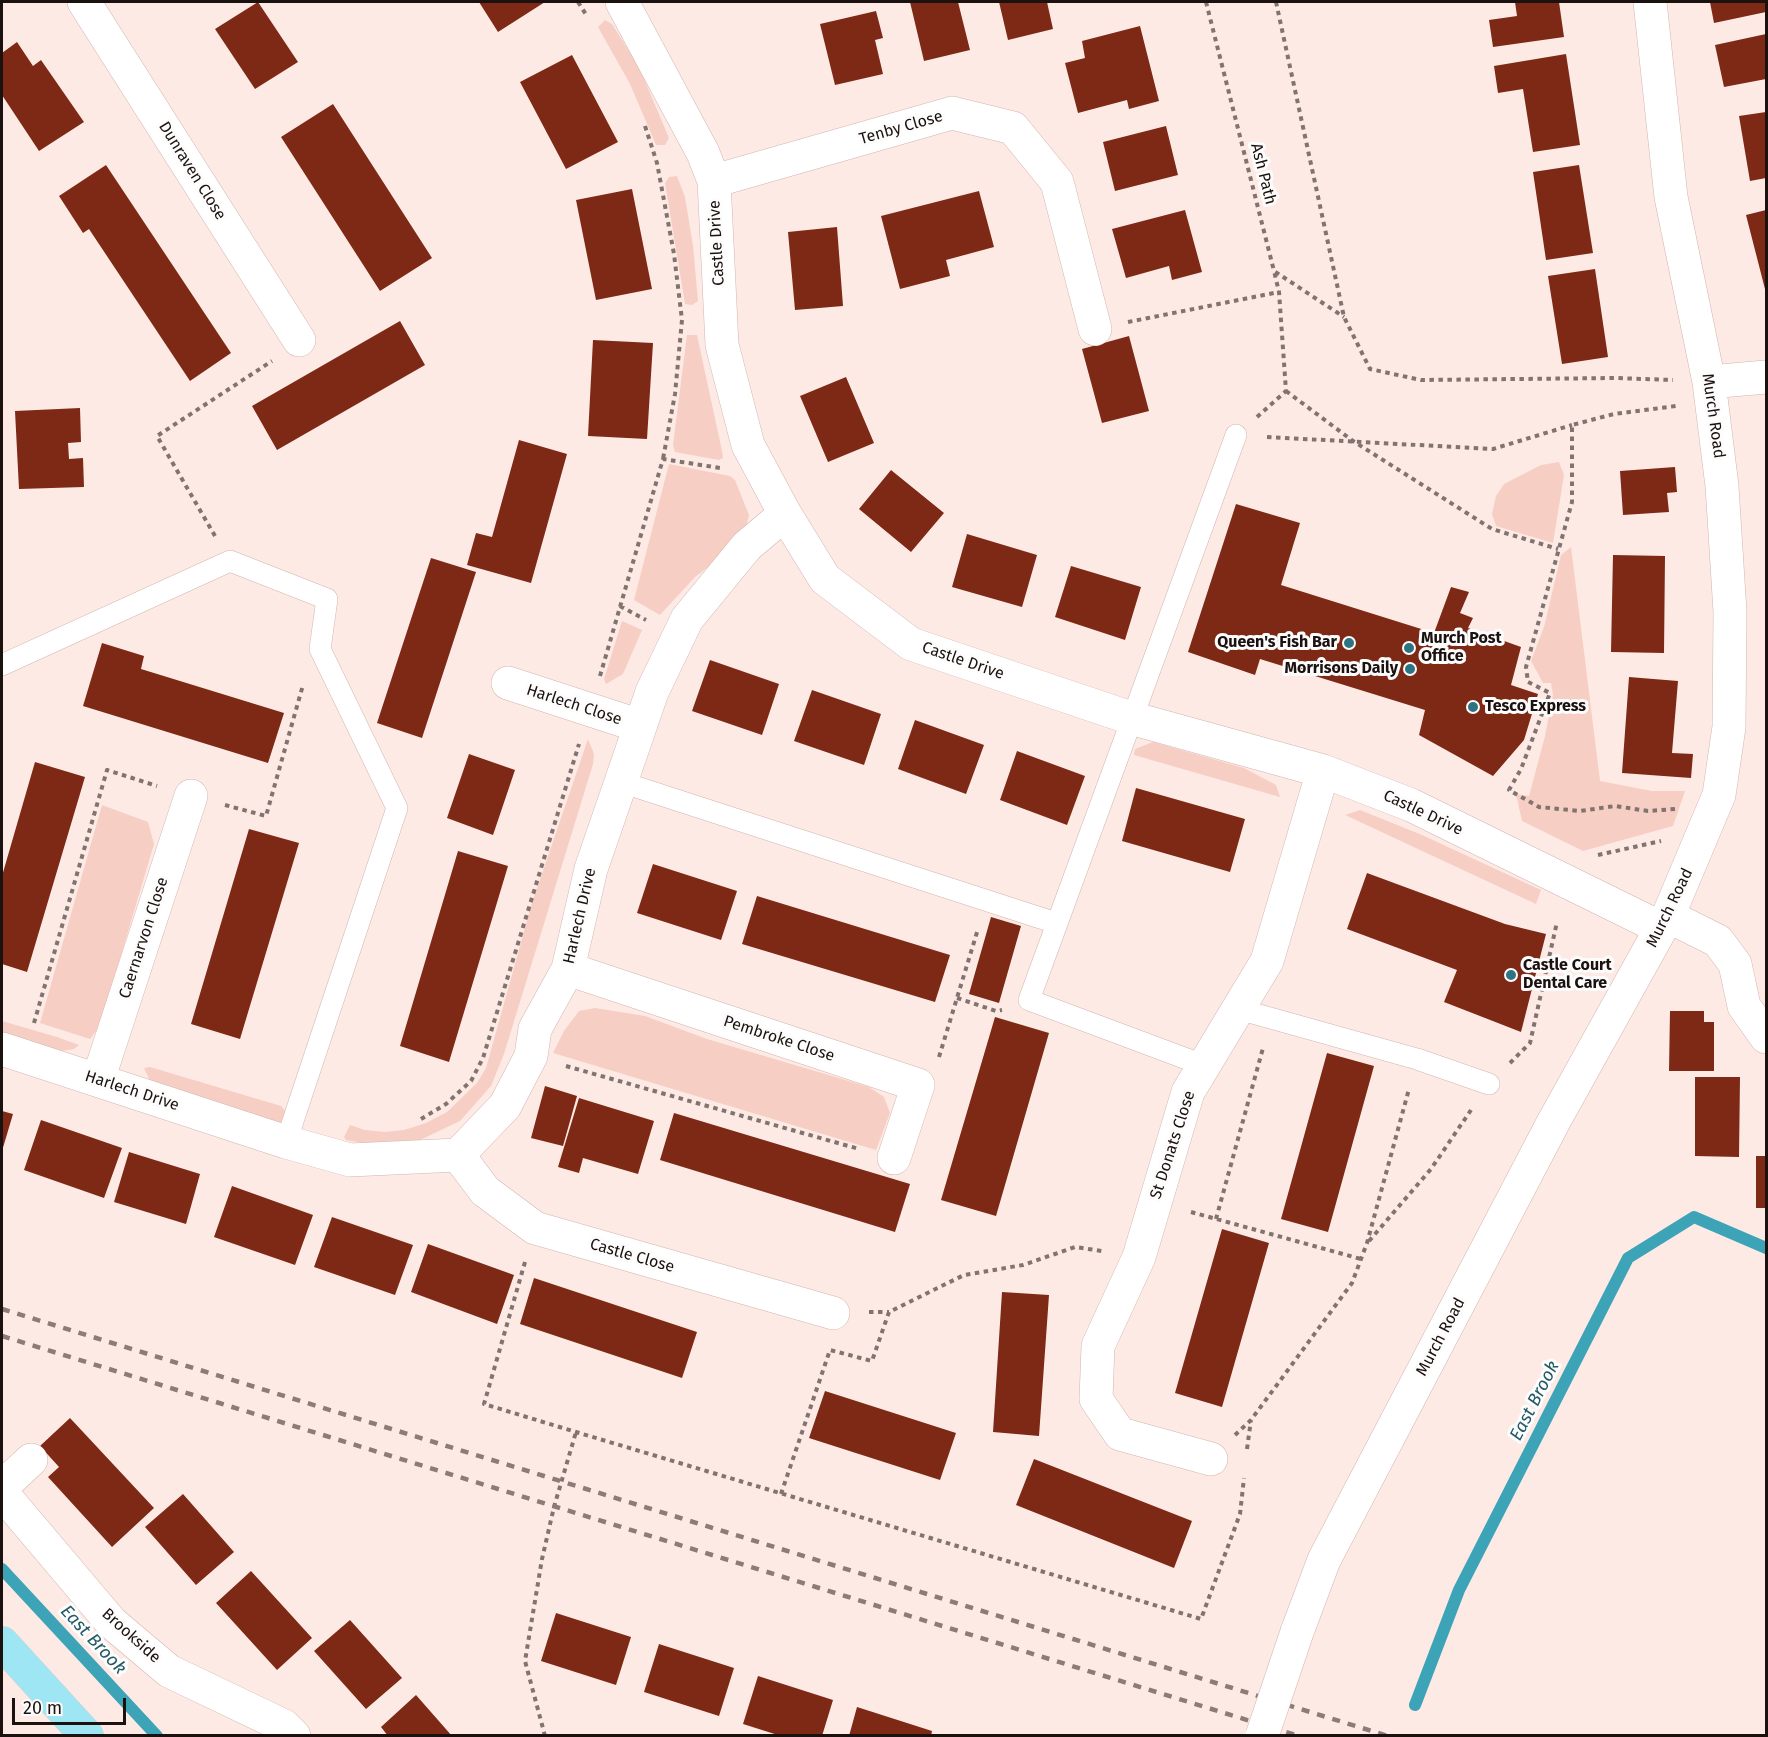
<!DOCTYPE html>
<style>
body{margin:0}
#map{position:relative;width:1768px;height:1737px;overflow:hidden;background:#fdeae5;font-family:"Fira Sans",sans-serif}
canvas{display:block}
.frame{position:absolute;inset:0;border:3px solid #1b110f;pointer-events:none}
.scale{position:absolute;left:12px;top:1698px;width:114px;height:27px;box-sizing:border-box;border:3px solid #1b110f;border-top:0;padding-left:8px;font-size:18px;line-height:21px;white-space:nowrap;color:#1b110f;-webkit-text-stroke:4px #fcfcfc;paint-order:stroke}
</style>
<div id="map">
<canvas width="1768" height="1737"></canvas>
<div class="frame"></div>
<div class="scale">20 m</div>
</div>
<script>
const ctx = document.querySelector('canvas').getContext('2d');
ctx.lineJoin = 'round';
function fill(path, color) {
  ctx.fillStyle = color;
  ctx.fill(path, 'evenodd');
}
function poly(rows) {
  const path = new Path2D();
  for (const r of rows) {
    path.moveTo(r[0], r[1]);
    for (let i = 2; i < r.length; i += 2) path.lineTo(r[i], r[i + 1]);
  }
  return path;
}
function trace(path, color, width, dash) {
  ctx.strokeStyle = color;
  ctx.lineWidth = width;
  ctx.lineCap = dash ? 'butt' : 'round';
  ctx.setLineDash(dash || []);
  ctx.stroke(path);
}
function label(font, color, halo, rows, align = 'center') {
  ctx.font = font + ' "Fira Sans",sans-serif';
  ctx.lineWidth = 6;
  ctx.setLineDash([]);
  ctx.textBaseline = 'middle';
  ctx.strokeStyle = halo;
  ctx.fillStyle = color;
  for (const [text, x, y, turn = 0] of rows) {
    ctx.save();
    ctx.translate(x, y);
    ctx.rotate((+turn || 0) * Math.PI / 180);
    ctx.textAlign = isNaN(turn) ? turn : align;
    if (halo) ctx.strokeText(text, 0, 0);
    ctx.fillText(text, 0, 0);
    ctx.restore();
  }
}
fill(poly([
 [605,20,612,24,639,67,669,138,665,145,656,145,630,84,598,27],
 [677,176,685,197,693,246,698,301,692,305,685,304,665,183,669,177],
 [687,335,697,335,722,451,723,458,719,460,675,452,673,445],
 [1559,462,1564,475,1553,543,1496,526,1492,514,1496,496,1504,484,1541,465],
 [669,464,730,476,735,480,749,515,745,532,732,549,695,577,660,615,634,600],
 [1571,547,1600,781,1652,791,1685,791,1673,826,1583,851,1522,821,1516,794,1529,796,1545,736,1553,695,1551,683,1543,683,1531,661,1544,627,1561,555],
 [622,621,642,630,623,674,606,684,604,679],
 [588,739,594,754,593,764,504,1054,491,1086,460,1121,420,1140,385,1147,346,1140,344,1137,350,1125,365,1130,385,1132,404,1130,426,1123,447,1112,477,1083,486,1068,532,903],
 [1153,742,1244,768,1276,785,1280,797,1134,755,1135,749],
 [102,805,148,822,154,844,100,1026,90,1039,40,1023],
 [1360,810,1422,835,1541,890,1536,904,1345,815],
 [595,1008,645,1016,707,1039,869,1087,884,1097,890,1113,876,1150,553,1053,564,1031,579,1011],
 [2,1021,57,1037,79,1045,74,1049,61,1051,2,1037],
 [150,1067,281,1106,289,1115,279,1124,150,1081,144,1068]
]), '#f7cec4');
trace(poly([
 [2,1569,157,1736],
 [1415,1705,1459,1590,1628,1258,1694,1217,1766,1248]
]), '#3da4b8', 12);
fill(poly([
 [258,2,298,62,255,89,215,29],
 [479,2,545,2,498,32],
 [910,2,958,2,970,50,924,61],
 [999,2,1047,2,1053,29,1008,40],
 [1515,2,1559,2,1564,37,1493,47,1489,20,1517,16],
 [1710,2,1766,2,1766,12,1714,23],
 [876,11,883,38,875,40,883,74,835,85,820,24],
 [1140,26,1159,101,1129,109,1127,100,1078,113,1065,63,1085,58,1082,41],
 [1766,34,1766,79,1724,87,1715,45],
 [17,42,33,66,41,60,84,122,39,151,2,95,2,53],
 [1566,54,1580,145,1533,152,1523,89,1498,93,1494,66],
 [572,55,618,142,566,169,520,82],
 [333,104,432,258,380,291,281,137],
 [1766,112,1766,178,1750,181,1739,116],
 [1166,126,1178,175,1115,191,1103,142],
 [106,165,231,353,190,381,89,229,83,233,59,196],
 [1579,165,1593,253,1546,260,1533,172],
 [632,189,652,289,596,300,576,200],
 [979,191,994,247,946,260,950,276,900,289,881,216],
 [1185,210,1202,272,1172,280,1169,266,1126,278,1112,229],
 [1766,210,1766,293,1746,215],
 [837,227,843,306,795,310,788,232],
 [1595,269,1608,357,1562,364,1548,276],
 [400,321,425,365,277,450,252,406],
 [1129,336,1149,411,1102,423,1082,349],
 [593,340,653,343,647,439,588,436],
 [846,377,874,443,828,462,800,396],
 [80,408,81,442,68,443,69,459,83,458,84,487,19,489,15,411],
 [519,440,567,454,531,583,467,565,476,533,492,537],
 [1675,467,1677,492,1667,493,1669,512,1623,515,1620,471],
 [891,470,944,513,911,552,859,509],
 [1236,504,1300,523,1281,585,1434,633,1451,587,1469,592,1460,613,1473,618,1468,628,1521,647,1511,685,1538,694,1524,740,1493,776,1419,735,1425,710,1260,659,1255,675,1188,652],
 [967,534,1037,555,1022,607,952,587],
 [1613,555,1665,556,1664,653,1611,652],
 [431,558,476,572,422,738,377,723],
 [1071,566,1141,587,1125,640,1055,617],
 [102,643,144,656,141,669,284,713,268,763,83,706],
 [710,660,779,684,762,735,692,711],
 [1629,677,1678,681,1672,753,1693,754,1691,778,1622,773],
 [812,690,881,714,864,765,794,741],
 [915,720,984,745,966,794,898,769],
 [1017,751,1085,776,1067,825,1000,800],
 [469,754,515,770,493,835,447,818],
 [35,762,85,777,27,972,2,964,2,876],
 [1136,788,1245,819,1230,872,1122,841],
 [249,829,299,843,240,1039,191,1024],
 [458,851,508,866,449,1062,400,1046],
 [653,864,737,891,721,940,637,913],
 [1367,873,1505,924,1546,934,1521,1032,1444,1002,1457,970,1347,929],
 [757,896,950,955,935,1002,742,944],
 [991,917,1021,926,999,1003,969,994],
 [1670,1011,1704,1011,1704,1022,1714,1022,1714,1071,1669,1071],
 [995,1017,1049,1033,996,1216,941,1200],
 [1327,1053,1374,1066,1328,1232,1281,1219],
 [1695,1077,1740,1077,1739,1157,1695,1156],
 [545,1086,577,1096,563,1146,531,1138],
 [579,1098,654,1121,638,1174,583,1158,579,1173,558,1167],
 [2,1111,13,1114,2,1151],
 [674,1113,910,1184,895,1232,660,1160],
 [41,1120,122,1148,104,1198,24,1170],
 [129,1152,200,1174,186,1224,114,1202],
 [1756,1156,1766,1156,1766,1208,1756,1208],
 [232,1186,313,1215,295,1265,214,1237],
 [332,1217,413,1245,395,1295,314,1267],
 [1222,1229,1269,1243,1222,1407,1175,1393],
 [428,1244,514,1275,497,1324,411,1292],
 [534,1278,697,1332,682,1378,520,1324],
 [1002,1292,1049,1295,1039,1436,993,1432],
 [825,1391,956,1433,940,1480,809,1438],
 [70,1418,154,1508,112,1547,48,1477,59,1467,40,1446],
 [1034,1459,1192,1521,1174,1568,1016,1505],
 [183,1494,234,1552,196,1585,145,1527],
 [251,1571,312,1638,277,1670,216,1603],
 [556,1613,631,1637,616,1685,541,1661],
 [350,1620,402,1678,366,1709,314,1651],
 [659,1644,734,1668,719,1716,644,1692],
 [758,1676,833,1700,822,1736,781,1736,743,1724],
 [416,1695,452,1736,388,1736,381,1727],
 [857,1707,932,1731,931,1736,849,1736]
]), '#7d2915');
const service = poly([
 [2,665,230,561,327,599,320,649,397,808,286,1142],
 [621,782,1056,923],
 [1238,1009,1417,1059,1489,1084],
 [1203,1065,1029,1000,1236,435]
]);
const minor = poly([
 [84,2,299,340],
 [622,2,703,153,714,181,722,345,748,445,785,514,825,579,911,644,1131,718,1323,771,1411,805,1661,928],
 [714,181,952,113,1013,128,1057,182,1095,329],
 [1709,382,1766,377],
 [508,683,640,726],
 [1668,916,1718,941,1735,964,1744,1006,1766,1037],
 [568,969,918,1085,894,1158],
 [2,1049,286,1142,350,1160,458,1155,505,1106,531,1056,535,1029,568,969,591,869,652,692,687,619,747,546,785,514],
 [98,1080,191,796],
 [458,1155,485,1191,535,1228,833,1313],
 [1211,1459,1120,1434,1096,1399,1098,1346,1139,1257,1188,1092,1267,961,1323,771],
 [2,1487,31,1460],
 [2,1493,111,1622,169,1671,284,1726,294,1736],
 [1297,1632,1324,1560,1554,1121,1668,916,1719,795,1729,727,1730,612,1722,486,1709,382,1671,197,1650,2]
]);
const primary = poly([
 [2,1643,87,1736]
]);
trace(service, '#d2b5ae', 22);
trace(minor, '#d2b5ae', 34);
trace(primary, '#d1cfcf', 34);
trace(poly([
 [578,2,587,16],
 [1206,2,1274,271,1344,317],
 [1276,2,1344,317,1370,369,1421,380,1615,378,1673,380],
 [645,126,657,163,674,254,682,320,675,394,663,459],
 [1128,322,1279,292],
 [1286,391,1353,441,1492,529,1558,549],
 [1257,417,1286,391,1279,292,1274,271],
 [1267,437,1493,449,1572,425],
 [215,536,157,436,272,361],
 [620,606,646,620],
 [600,676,663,459,720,468],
 [225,805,266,816,303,685],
 [1675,809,1648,811,1615,806,1580,811,1539,807,1509,790,1521,769,1550,693,1528,682,1526,667,1572,502,1572,425,1614,414,1676,406],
 [1598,855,1661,841],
 [957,998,996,1011,1002,1010],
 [34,1023,107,770,157,786],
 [939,1057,978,929],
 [1510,1063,1530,1043,1557,922],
 [566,1066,859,1149],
 [421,1119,446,1104,471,1081,483,1058,579,744],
 [1191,1212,1361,1259],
 [1216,1219,1263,1048],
 [1369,1241,1431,1169,1471,1110],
 [525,1262,484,1404,576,1432,1201,1619,1240,1514,1244,1478],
 [869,1312,889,1312],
 [1235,1435,1251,1420,1352,1283,1367,1243,1409,1089],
 [1247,1449,1251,1420],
 [781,1494,830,1350,872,1361,889,1312,964,1275,1023,1265,1075,1247,1102,1251],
 [545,1736,525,1661,542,1559,554,1507,576,1432]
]), '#817370', 4, [4.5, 4.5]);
trace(service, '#fff', 21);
trace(minor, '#fff', 33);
trace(primary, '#9fe6f5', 33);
trace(poly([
 [2,1309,1388,1736],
 [2,1336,1299,1736]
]), '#8b7c79', 4.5, [8, 8]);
const minorBridge = poly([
 [1262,1736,1297,1632]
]);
trace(minorBridge, '#d2b5ae', 34, []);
trace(minorBridge, '#fff', 33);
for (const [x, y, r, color] of [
 [1349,643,6,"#2e7382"],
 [1409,648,6,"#2e7382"],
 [1410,669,6,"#2e7382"],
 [1473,707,6,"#2e7382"],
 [1511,975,6,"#2e7382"]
]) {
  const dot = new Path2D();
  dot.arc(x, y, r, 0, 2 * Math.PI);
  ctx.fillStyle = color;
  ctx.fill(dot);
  trace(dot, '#fcfcfc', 2);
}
label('16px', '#1b110f', '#fcfcfc', [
 ["Tenby Close",901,128,-16],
 ["Dunraven Close",192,171,58],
 ["Ash Path",1263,174,76],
 ["Castle Drive",717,243,-93],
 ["Murch Road",1713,416,82],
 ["Castle Drive",963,661,19],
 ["Harlech Close",574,705,18],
 ["Castle Drive",1423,813,25],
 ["Murch Road",1670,908,-64],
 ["Harlech Drive",580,916,-77],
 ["Caernarvon Close",144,938,-72],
 ["Pembroke Close",779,1039,18],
 ["Harlech Drive",132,1091,18],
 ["St Donats Close",1173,1145,-72],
 ["Castle Close",632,1256,16],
 ["Murch Road",1441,1337,-62],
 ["Brookside",131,1636,42]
]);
label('bold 16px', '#1b110f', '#fcfcfc', [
 ["Murch Post",1421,639],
 ["Office",1421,657],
 ["Queen's Fish Bar",1337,643,"right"],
 ["Morrisons Daily",1398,669,"right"],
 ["Tesco Express",1485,707],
 ["Castle Court",1523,966],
 ["Dental Care",1523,984]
], 'left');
label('italic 18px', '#215964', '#fcfcfc', [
 ["East Brook",1535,1401,-63],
 ["East Brook",93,1640,47]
]);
</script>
